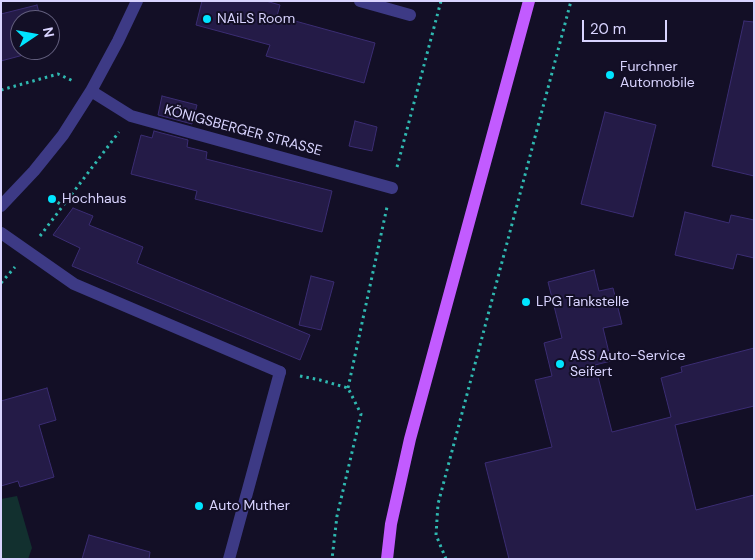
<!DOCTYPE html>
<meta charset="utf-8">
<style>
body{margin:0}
#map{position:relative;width:755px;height:560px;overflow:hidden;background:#130f26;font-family:"DM Sans",sans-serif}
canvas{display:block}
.frame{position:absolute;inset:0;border:2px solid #d9d4ff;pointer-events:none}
.north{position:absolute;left:10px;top:10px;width:50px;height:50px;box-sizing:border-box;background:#130f26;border:1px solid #625e7d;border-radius:50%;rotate:78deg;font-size:14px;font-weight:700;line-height:20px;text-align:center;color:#d9d4ff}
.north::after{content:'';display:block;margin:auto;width:18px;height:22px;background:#00e5ff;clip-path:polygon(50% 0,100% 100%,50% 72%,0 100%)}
.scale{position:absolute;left:582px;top:20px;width:85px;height:22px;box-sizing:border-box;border:2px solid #d9d4ff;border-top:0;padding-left:6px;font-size:15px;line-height:18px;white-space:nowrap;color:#d9d4ff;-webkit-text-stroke:4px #130f26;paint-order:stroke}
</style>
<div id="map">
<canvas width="755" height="560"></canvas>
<div class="frame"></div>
<div class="north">N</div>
<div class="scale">20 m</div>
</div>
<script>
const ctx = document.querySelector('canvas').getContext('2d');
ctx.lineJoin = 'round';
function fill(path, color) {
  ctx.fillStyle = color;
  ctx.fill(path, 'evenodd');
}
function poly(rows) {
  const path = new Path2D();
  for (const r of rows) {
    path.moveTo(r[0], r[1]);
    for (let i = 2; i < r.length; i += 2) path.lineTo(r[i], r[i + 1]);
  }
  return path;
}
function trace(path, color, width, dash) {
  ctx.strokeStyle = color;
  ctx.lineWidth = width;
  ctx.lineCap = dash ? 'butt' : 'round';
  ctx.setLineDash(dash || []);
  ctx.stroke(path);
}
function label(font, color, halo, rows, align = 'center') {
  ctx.font = font + ' "DM Sans",sans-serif';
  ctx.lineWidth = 4;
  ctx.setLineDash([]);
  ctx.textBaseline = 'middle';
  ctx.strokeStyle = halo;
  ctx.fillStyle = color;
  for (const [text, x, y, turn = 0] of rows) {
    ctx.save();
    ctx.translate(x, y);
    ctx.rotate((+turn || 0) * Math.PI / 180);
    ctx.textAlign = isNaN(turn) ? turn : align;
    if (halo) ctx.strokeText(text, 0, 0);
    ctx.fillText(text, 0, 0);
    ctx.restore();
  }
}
fill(poly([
 [17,496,32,548,28,559,1,559,1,499]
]), '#12302f');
const building = poly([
 [202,1,266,1,280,5,277,16,375,43,364,83,266,56,270,45,196,25,202,1],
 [37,5,41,20,20,20,20,50,42,50,1,61,1,14,37,5],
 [744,21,754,22,754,176,712,166,744,21],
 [162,96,197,105,192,124,158,115,162,96],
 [605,112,656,125,633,217,581,204,605,112],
 [355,121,377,127,372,151,349,146,355,121],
 [154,131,188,140,187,147,207,152,206,159,332,191,322,232,195,199,197,191,131,174,141,135,152,138,154,131],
 [73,208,93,216,89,225,143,247,137,263,310,335,300,360,72,266,80,248,53,235,73,208],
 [685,212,729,223,731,215,754,220,754,258,737,254,733,269,675,255,685,212],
 [594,270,599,291,613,288,622,324,603,328,611,361,595,365,612,432,671,417,661,378,682,372,681,367,754,348,754,406,675,425,696,510,754,495,754,559,509,559,485,463,552,447,535,380,552,376,544,343,562,338,548,282,594,270],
 [311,276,334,282,321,330,299,325,311,276],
 [47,388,56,420,39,425,54,477,20,487,18,481,1,486,1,401,47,388],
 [89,535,150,552,149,559,82,559,89,535]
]);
fill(building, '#241b47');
trace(building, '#3b2d73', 1);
trace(poly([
 [1,90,58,74,73,81],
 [397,167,441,1],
 [52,199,62,205],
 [40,236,119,132],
 [1,283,15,267],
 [300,376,320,380,348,388,361,414,337,516,332,559],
 [348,388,387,207],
 [446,559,436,535,438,504,571,1]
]), '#2fb8b0', 3, [2.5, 4]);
trace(poly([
 [229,559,280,372]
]), '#3d3a85', 12);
trace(poly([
 [360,1,410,15],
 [91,91,131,116,392,188],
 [1,206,34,171,63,135,91,91,118,41,137,1],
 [1,233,74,284,280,372]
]), '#3d3a85', 12);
trace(poly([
 [387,559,391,524,410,439,529,1]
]), '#c25bff', 12);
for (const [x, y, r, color] of [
 [207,19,5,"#00e5ff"],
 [610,75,5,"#00e5ff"],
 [52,199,5,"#00e5ff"],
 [526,302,5,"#00e5ff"],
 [560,364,5,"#00e5ff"],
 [199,506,5,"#00e5ff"]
]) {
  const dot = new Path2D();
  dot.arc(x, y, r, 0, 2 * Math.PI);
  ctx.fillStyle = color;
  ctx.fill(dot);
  trace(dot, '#130f26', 2);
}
label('14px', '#d9d4ff', '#130f26', [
 ["NAiLS Room",217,19],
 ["Furchner",620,67],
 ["Automobile",620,83],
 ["Hochhaus",62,199],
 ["LPG Tankstelle",536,302],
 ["ASS Auto-Service",570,356],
 ["Seifert",570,372],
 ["Auto Muther",209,506]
], 'left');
label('14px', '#d9d4ff', '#130f26', [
 ["KÖNIGSBERGER STRASSE",243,131,15]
]);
</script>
